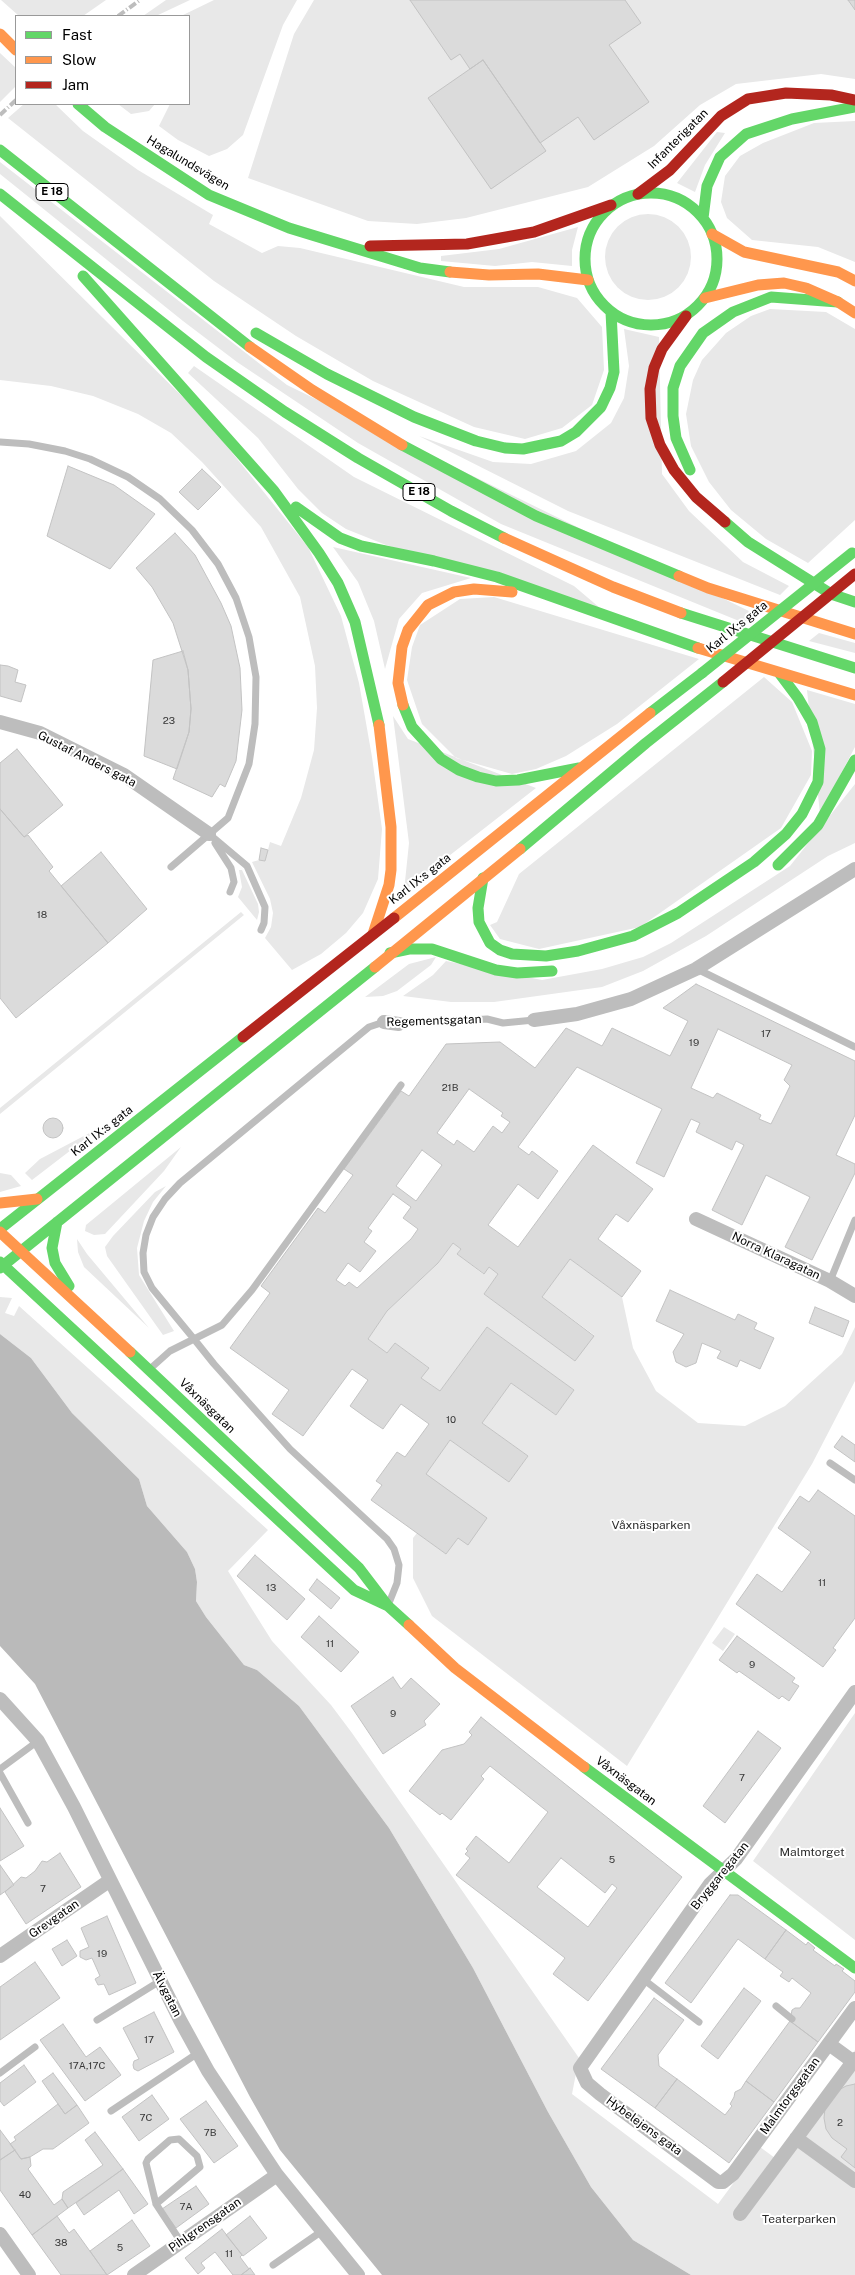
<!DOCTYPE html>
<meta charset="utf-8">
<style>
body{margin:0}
#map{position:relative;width:855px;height:2275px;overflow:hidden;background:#fff;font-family:"Public Sans",sans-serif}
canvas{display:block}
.legend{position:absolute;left:15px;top:15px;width:175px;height:90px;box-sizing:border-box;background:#fff;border:1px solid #999;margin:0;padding:6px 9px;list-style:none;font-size:15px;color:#000}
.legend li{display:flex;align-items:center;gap:10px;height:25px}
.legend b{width:25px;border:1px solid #999}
</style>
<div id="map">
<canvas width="855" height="2275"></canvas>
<ul class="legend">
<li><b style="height:6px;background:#63d668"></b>Fast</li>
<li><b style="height:6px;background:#ff974d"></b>Slow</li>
<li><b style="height:6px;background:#b3261e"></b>Jam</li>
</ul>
</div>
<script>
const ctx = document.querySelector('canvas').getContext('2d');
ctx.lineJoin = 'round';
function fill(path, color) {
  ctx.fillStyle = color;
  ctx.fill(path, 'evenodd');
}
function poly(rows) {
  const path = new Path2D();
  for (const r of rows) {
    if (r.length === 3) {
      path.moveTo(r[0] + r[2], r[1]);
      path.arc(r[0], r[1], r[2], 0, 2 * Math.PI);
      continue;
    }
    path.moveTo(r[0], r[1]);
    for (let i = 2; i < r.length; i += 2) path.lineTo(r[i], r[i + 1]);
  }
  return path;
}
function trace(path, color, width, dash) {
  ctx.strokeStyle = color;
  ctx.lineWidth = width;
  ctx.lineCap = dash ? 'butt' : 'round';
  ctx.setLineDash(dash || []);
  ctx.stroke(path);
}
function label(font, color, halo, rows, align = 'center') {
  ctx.font = font + ' "Public Sans",sans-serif';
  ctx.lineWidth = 4;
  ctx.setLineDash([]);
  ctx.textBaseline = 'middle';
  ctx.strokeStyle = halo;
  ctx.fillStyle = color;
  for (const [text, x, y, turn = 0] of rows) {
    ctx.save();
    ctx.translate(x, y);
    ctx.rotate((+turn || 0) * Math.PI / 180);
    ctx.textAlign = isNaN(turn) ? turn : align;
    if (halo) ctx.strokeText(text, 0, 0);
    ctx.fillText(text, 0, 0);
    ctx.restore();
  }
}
fill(poly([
 [1,0,106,0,83,16,19,16],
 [166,0,190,0,156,16,143,16],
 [214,0,297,0,283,25,243,135,227,149,209,156,178,140,159,126,170,104,189,104,189,16,181,16],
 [314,0,855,0,855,79,821,74,736,84,700,105,654,146,588,187,466,218,417,224,368,221,248,178,294,34],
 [0,53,16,68,16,86,0,102],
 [24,104,55,104,83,131,138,170,213,215,209,224,262,253,278,246,300,248,464,287,538,287,577,298,602,327,604,370,592,405,562,428,525,439,474,427,373,381,296,336,214,281,8,118],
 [118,104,155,104,149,111,131,114],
 [855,121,855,262,818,247,752,240,727,218,721,202,725,176,740,156,763,143,814,123],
 [717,132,725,133,705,165,695,192,677,183],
 [0,162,287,385,755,614,744,623,501,524,358,443,237,362,183,321,0,174],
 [648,257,43],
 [0,216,205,419,308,547,341,616,359,683,372,757,382,829,378,879,363,913,346,933,321,954,292,970,265,938,271,927,273,913,270,899,252,862,259,860,265,861,270,842,281,846,301,798,314,750,317,708,315,666,300,597,261,527,202,462,171,433,138,414,93,396,51,386,0,380],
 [578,227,572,250,572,266,532,262,495,266,441,261,441,256,499,249],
 [770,309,826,312,855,329,855,520,808,563,766,539,731,510,709,482,691,446,686,414,693,380,702,360,726,333,751,316],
 [624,329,659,337,662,474,689,511,743,562,789,586,780,595,568,511,419,436,493,462,531,464,576,451,611,423,624,398,629,366],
 [194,366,354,477,574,586,600,608,386,545,346,529,322,513,298,489,258,438,188,373],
 [333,547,471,578,422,593,399,619,385,669,374,621,358,582],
 [494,597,699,659,617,724,566,756,536,769,512,774,456,758,422,724,407,680,412,647,420,625,460,599],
 [819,633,855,643,855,653,809,641],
 [764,677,792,702,812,751,811,775,781,828,640,927,539,949,500,939,490,925,497,922,519,874],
 [807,690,855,704,855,747,820,814],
 [393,716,408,739,536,788,404,891,409,843],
 [855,784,855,843,828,856,706,936,643,971,602,987,494,1002,451,1002,403,996,433,975,446,961,542,980,602,969,643,957,671,943,790,866],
 [239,870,242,870,258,904,259,912,257,920,238,897,242,887],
 [241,912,244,915,0,1114,0,1108],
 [436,957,431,965,397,991,383,996,365,997,409,964],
 [101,1127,32,1180,25,1173,40,1159],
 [181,1147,164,1171,105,1234,94,1235,85,1231,86,1225],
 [0,1173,11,1175,21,1186,0,1192],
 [166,1186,153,1202,144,1221,137,1248,139,1275,174,1331,163,1335,107,1256,105,1247,113,1236,155,1192],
 [77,1239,87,1254,149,1328,84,1267,78,1252],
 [453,1243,461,1249,457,1254,483,1274,489,1267,498,1274,484,1294,575,1361,594,1335,542,1297,570,1259,622,1297,633,1348,656,1391,698,1423,745,1426,785,1406,842,1354,855,1327,855,1381,812,1464,627,1766,432,1616,413,1578,413,1538,417,1533,446,1554,458,1538,426,1474,450,1440,509,1482,528,1456,482,1423,511,1383,556,1415,574,1390,487,1327,440,1391,421,1378,428,1367,395,1343,387,1353,368,1339,387,1311,438,1263],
 [0,1297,12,1298,5,1313,14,1316,19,1306,268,1530,228,1571,272,1641,331,1705,352,1733,579,2058,572,2094,718,2204,760,2147,775,2158,855,2050,855,2275,691,2275,633,2240,591,2187,548,2112,473,1968,389,1828,299,1706,257,1670,244,1665,206,1617,196,1601,197,1582,195,1569,187,1552,147,1506,139,1479,72,1413,31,1358,0,1334],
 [724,1627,735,1634,723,1651,712,1643],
 [855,1713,855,1940,753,1861]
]), '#e8e8e8');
fill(poly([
 [0,1334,31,1358,72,1413,139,1479,147,1506,187,1552,195,1569,197,1582,196,1601,206,1617,244,1665,257,1670,299,1706,389,1828,473,1968,548,2112,591,2187,633,2240,691,2275,382,2275,280,2150,250,2097,35,1684,0,1646]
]), '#bababa');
const building = poly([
 [410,0,625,0,641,23,609,45,649,102,594,140,578,117,540,143,483,60,470,69,460,54,451,60,410,0],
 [848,0,855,0,855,10,853,7,848,0],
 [483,60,546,151,491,189,428,98,483,60],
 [68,466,114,485,155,514,110,569,47,536,68,466],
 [202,469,221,487,198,510,179,492,202,469],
 [175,533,195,555,221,603,231,626,240,668,242,710,236,761,225,787,220,784,212,797,173,779,189,732,191,709,188,670,173,623,152,587,136,568,175,533],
 [183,651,188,670,191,709,189,732,177,769,144,756,153,660,183,651],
 [0,665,8,666,18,670,15,682,26,685,21,702,0,696,0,665],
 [17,749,63,805,24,837,0,809,0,763,17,749],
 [0,809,24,837,28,835,53,867,49,871,108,943,16,1018,0,998,0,809],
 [261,848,268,850,265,861,259,860,261,848],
 [101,852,147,909,108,943,61,886,101,852],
 [696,984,855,1061,855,1115,836,1155,855,1164,855,1173,812,1260,785,1247,810,1197,766,1175,742,1225,712,1210,744,1145,736,1141,732,1150,696,1132,700,1123,691,1119,664,1177,636,1163,662,1109,577,1067,518,1147,529,1155,532,1151,558,1171,538,1199,518,1184,488,1225,518,1247,593,1145,653,1189,628,1222,616,1214,598,1239,641,1271,622,1297,570,1259,542,1297,594,1336,575,1361,484,1294,498,1274,489,1267,484,1274,457,1254,461,1249,453,1243,438,1263,387,1311,368,1339,387,1353,395,1343,429,1368,421,1378,440,1391,487,1327,574,1390,556,1415,511,1383,482,1423,528,1456,509,1482,450,1440,426,1474,487,1518,468,1545,458,1538,446,1554,371,1500,382,1485,376,1481,397,1452,405,1457,429,1424,401,1404,383,1429,368,1419,350,1406,368,1380,352,1369,303,1436,272,1414,289,1390,230,1348,270,1293,261,1286,318,1208,325,1213,353,1175,344,1169,401,1091,409,1096,446,1044,500,1042,535,1068,566,1028,602,1046,612,1028,670,1056,688,1021,663,1008,696,984],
 [718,1029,792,1065,784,1080,790,1086,771,1124,759,1119,761,1115,717,1093,713,1098,691,1088,718,1029],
 [469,1089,503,1113,501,1116,510,1122,502,1133,493,1126,474,1152,457,1140,454,1145,437,1133,469,1089],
 [422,1150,442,1165,416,1201,396,1186,422,1150],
 [393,1194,411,1207,403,1218,418,1229,411,1239,357,1288,349,1282,345,1286,336,1280,348,1263,360,1272,376,1251,364,1242,372,1231,368,1228,393,1194],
 [53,1128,10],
 [670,1290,735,1320,738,1314,757,1323,754,1329,774,1338,760,1369,740,1360,737,1367,717,1358,721,1351,702,1343,696,1363,686,1367,676,1362,673,1352,684,1334,656,1321,670,1290],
 [815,1307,849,1321,843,1337,809,1323,815,1307],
 [842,1436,855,1445,855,1462,834,1447,842,1436],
 [818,1490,855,1516,855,1618,833,1648,836,1650,823,1667,736,1604,757,1574,782,1592,811,1552,778,1528,800,1496,809,1502,818,1490],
 [255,1555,305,1599,287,1620,237,1576,255,1555],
 [317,1579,340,1598,331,1609,309,1590,317,1579],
 [319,1616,359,1652,341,1672,301,1637,319,1616],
 [737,1636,795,1678,792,1682,799,1686,789,1701,782,1696,779,1699,739,1671,737,1673,719,1660,737,1636],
 [393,1677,401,1689,411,1678,440,1704,424,1721,426,1725,383,1754,351,1706,393,1677],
 [481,1717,682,1877,588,2001,553,1974,565,1958,456,1875,470,1858,465,1854,468,1851,466,1849,476,1836,509,1863,548,1812,490,1766,481,1776,484,1779,451,1820,442,1813,440,1815,409,1791,442,1750,464,1744,472,1735,469,1732,481,1717],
 [561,1858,605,1893,612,1884,617,1888,588,1927,537,1887,561,1858],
 [758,1731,781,1748,725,1823,703,1806,758,1731],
 [0,1808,24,1846,0,1861,0,1808],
 [60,1853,81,1887,26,1924,5,1892,21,1877,26,1878,35,1871,42,1861,47,1862,60,1853],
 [0,1865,14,1885,0,1895,0,1865],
 [730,1895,738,1895,786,1930,765,1959,738,1939,691,2003,665,1983,730,1895],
 [107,1916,136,1983,109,1995,104,1984,98,1985,95,1979,100,1976,92,1958,86,1960,80,1957,80,1951,89,1947,81,1928,107,1916],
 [786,1930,806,1945,808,1942,815,1948,813,1950,835,1966,836,1964,844,1969,842,1971,855,1981,855,1992,818,2042,790,2021,792,2010,795,2008,800,2008,811,1993,792,1978,789,1982,780,1976,783,1972,765,1959,786,1930],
 [67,1940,77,1956,62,1966,52,1949,67,1940],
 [35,1962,60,1998,0,2040,0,1987,35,1962],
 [744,1988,761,2001,718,2059,701,2046,744,1988],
 [654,1998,684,2020,658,2055,659,2066,677,2079,655,2108,601,2069,654,1998],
 [154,2012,174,2052,138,2071,134,2069,133,2065,134,2061,139,2059,123,2028,154,2012],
 [790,2021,818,2042,774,2102,746,2081,790,2021],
 [63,2024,86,2057,100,2047,121,2075,85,2101,40,2040,63,2024],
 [24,2065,36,2082,4,2106,0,2101,0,2083,24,2065],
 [53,2073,77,2105,65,2114,42,2081,53,2073],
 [677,2079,725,2115,732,2106,730,2104,734,2097,735,2092,741,2089,746,2081,774,2102,729,2163,655,2108,677,2079],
 [855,2084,855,2168,841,2157,847,2149,832,2138,826,2129,824,2118,825,2108,837,2091,846,2086,855,2084],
 [152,2095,169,2119,139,2141,122,2117,152,2095],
 [206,2101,238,2146,214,2163,180,2119,206,2101],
 [58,2104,65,2114,77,2105,89,2123,53,2149,43,2149,30,2157,21,2159,10,2144,16,2140,14,2137,58,2104],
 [0,2130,15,2150,0,2160,0,2130],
 [95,2132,123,2169,68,2208,62,2199,63,2192,103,2165,85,2140,95,2132],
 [15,2150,21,2159,30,2157,31,2166,28,2169,54,2205,62,2199,68,2208,32,2235,0,2190,0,2160,15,2150],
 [123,2169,148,2204,134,2214,119,2190,84,2215,76,2203,123,2169],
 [196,2186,209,2204,176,2228,162,2209,196,2186],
 [57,2216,69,2233,74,2229,107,2275,61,2275,32,2235,57,2216],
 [250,2216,267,2238,243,2256,226,2235,250,2216],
 [132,2220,150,2246,107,2275,90,2251,132,2220],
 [222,2229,242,2255,240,2257,249,2269,241,2275,233,2275,215,2252,201,2263,205,2268,198,2274,185,2258,222,2229],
 [250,2268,255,2275,241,2275,249,2269,250,2268]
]);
fill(building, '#dbdbdb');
trace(building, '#c3c3c3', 1);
trace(poly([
 [0,442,29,444,65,451,90,459,128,477,160,499,192,530,218,564,236,598,249,637,256,677,255,724,249,764,228,818,171,867],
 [209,834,247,866,265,907,264,923,261,930],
 [215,843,231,868,234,882,230,892],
 [697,969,855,1047],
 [399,1024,487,1019,503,1023,534,1020],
 [830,1281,855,1220],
 [151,1368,170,1351,194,1339,152,1288,144,1272,143,1253,146,1235,153,1217,165,1199,180,1183,369,1027,384,1022],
 [830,1463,855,1480],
 [389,1603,397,1583,399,1565,394,1549,387,1539,290,1449,214,1364,194,1339,222,1325,252,1290,401,1085],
 [0,1769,38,1741],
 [0,1773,28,1823],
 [643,1979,699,2022],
 [776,2006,792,2019],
 [97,2020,160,1981],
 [0,2073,35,2047],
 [111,2111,198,2053],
 [156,2204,200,2167,197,2156,179,2139,170,2140,148,2159,146,2163,156,2204,181,2242],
 [273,2265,322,2231]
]), '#bdbdbd', 7);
trace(poly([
 [0,722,40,733,124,775,209,834],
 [534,1020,577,1014,631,999,696,969,855,869],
 [384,1022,399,1024],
 [696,1219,830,1281,855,1296],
 [855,1692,736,1859,710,1884,580,2068,587,2083,600,2094,718,2182,723,2182,733,2174,855,2008],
 [0,1699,38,1741,74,1807,180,2020,208,2071,277,2175,358,2275],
 [0,1956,109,1881],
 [829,2044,855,2063],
 [796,2138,855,2181],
 [740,2214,855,2059],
 [0,2234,29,2275],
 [134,2275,277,2175]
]), '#bdbdbd', 14);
trace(poly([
 [78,104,105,127,209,195,289,228,420,268,450,272],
 [0,150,250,347],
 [651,259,66],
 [0,194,206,357,285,412,358,458,451,511,504,538],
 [703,218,707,186,720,157,746,134,792,119,855,107],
 [83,276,274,491,319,553,338,583,355,622,379,725],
 [256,333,327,374,414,417,476,441,505,448,523,449,561,441,576,432,601,407,610,388,614,372,611,312],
 [402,445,536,516,679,576],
 [690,470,676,438,673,416,673,388,680,366,703,333,733,312,771,297,838,302],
 [296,507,340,538,361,546,434,561,497,577,698,648],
 [725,522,748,542,831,594,855,602],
 [681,613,855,668],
 [403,705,412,727,441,759,459,770,478,777,496,781,518,780,579,768],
 [650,713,702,673],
 [520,849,646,743,723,682],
 [778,865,818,825,855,760],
 [483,878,478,908,479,922,490,943,500,950,512,954,546,956,578,951,633,936,678,913,754,862,786,834,802,814,818,782,820,749,812,722,798,698,780,674],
 [390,953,409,949,432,949,496,970,517,973,552,971],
 [57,1222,52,1248,55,1263,69,1286],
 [0,1229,243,1037],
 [0,1262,354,1590,386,1605],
 [0,1268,375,967],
 [130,1352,359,1568,388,1606,409,1625],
 [584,1767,855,1968]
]), '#63d668', 11);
trace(poly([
 [0,34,16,50],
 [712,234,744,252,838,272,855,281],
 [450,272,489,275,538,274,588,280],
 [705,298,758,285,784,283,806,288,838,302,855,313],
 [250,347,312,390,402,445],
 [504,538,613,587,681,613],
 [679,576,708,588,855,634],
 [698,648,855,695],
 [403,705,398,683,402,647,408,630,428,605,454,592,474,589,512,592],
 [394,918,650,713],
 [373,934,389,885,391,870,391,827,379,725],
 [375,967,520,849],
 [0,1203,37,1199],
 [0,1232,130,1352],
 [409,1625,455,1668,584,1767]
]), '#ff974d', 11);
trace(poly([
 [638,194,670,170,721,116,748,99,786,93,831,95,855,100],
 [370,246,467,244,534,232,611,205],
 [686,316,662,349,654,368,650,389,651,418,660,445,674,470,696,497,725,522],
 [243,1037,394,918]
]), '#b3261e', 11);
trace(poly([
 [118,16,140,0],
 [0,115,16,100]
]), '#bdbdbd', 4, [8, 2.5, 1, 2.5]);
trace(poly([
 [702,673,852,553]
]), '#63d668', 11);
trace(poly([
 [723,682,855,574]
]), '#b3261e', 11);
label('10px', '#373737', null, [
 ["23",169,721],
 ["18",42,915],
 ["17",766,1034],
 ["19",694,1043],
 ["21B",450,1088],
 ["10",451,1420],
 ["11",822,1583],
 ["13",271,1588],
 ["11",330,1644],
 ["9",752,1665],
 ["9",393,1714],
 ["7",742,1778],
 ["5",612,1860],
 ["7",43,1889],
 ["19",102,1954],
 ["17",149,2040],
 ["17A,17C",87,2066],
 ["7C",146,2118],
 ["2",840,2123],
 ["7B",210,2133],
 ["40",25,2195],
 ["7A",186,2207],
 ["38",61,2243],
 ["5",120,2248],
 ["11",229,2254]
]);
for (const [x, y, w] of [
 [52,192,32],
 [419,492,32]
]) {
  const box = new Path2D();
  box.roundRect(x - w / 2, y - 8.5, w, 17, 4);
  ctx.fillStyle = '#fff';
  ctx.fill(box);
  trace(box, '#000', 1);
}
label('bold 11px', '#000', null, [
 ["E 18",52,192],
 ["E 18",419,492]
]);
label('12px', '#000', '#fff', [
 ["Infanterigatan",678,139,-45],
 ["Hagalundsvägen",188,163,31],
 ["Karl IX:s gata",737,627,-39],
 ["Gustaf Anders gata",87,759,27],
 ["Karl IX:s gata",420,879,-38],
 ["Regementsgatan",434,1021,-2],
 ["Karl IX:s gata",102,1131,-38],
 ["Norra Klaragatan",776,1256,25],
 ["Våxnäsgatan",207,1406,44],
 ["Våxnäsgatan",626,1781,37],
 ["Bryggaregatan",720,1876,-51],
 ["Grevgatan",54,1919,-35],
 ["Älvgatan",167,1994,63],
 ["Malmtorgsgatan",790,2096,-54],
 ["Hybelejens gata",644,2126,36],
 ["Pihlgrensgatan",205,2225,-35]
]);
label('12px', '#2c2c2c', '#fff', [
 ["Våxnäsparken",651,1525],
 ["Malmtorget",812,1852],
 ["Teaterparken",799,2219]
]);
</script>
